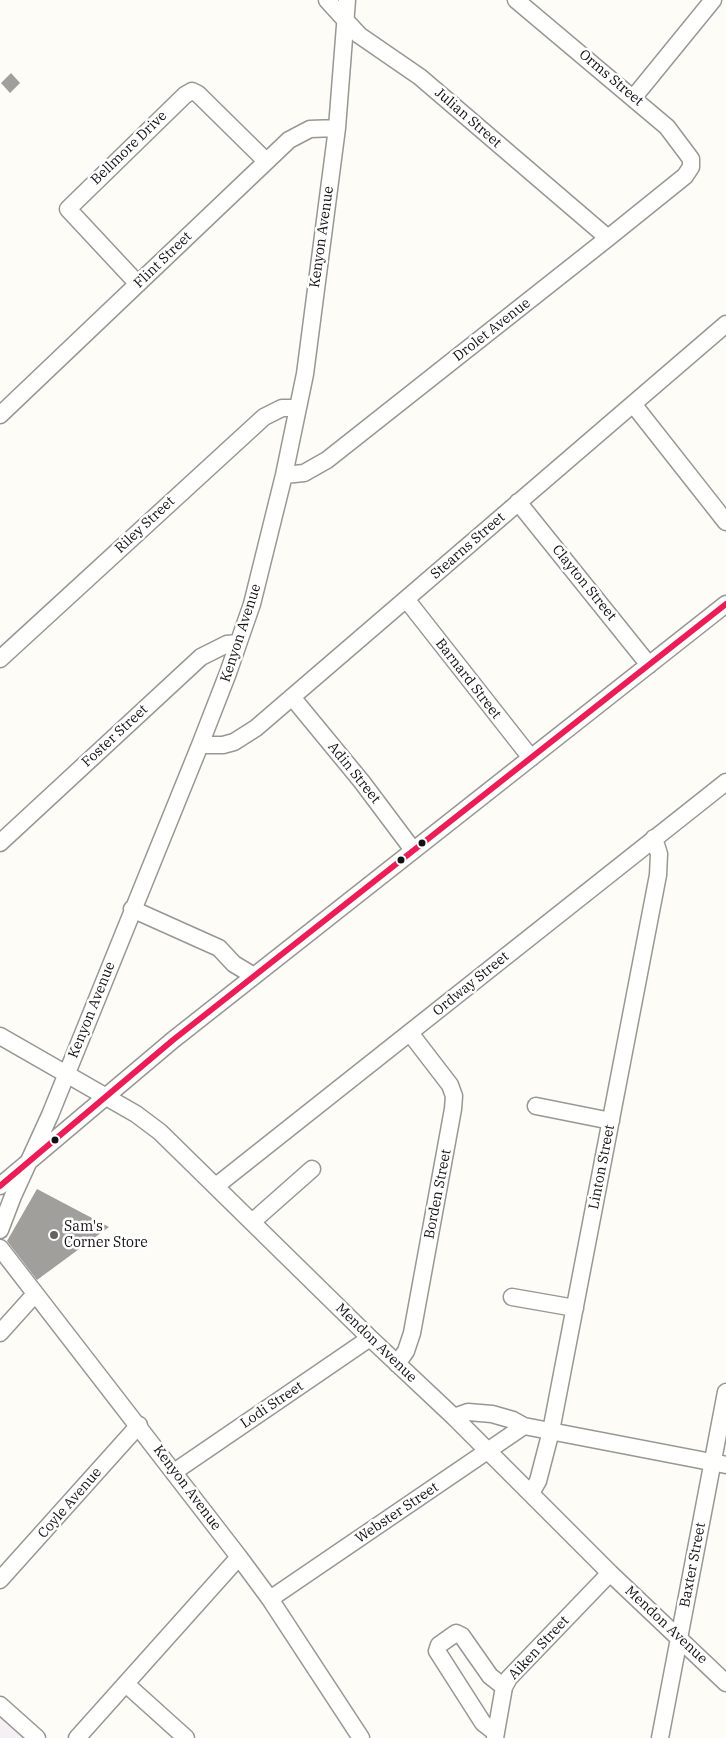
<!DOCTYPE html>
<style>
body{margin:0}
canvas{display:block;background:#fdfcf7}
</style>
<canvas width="726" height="1738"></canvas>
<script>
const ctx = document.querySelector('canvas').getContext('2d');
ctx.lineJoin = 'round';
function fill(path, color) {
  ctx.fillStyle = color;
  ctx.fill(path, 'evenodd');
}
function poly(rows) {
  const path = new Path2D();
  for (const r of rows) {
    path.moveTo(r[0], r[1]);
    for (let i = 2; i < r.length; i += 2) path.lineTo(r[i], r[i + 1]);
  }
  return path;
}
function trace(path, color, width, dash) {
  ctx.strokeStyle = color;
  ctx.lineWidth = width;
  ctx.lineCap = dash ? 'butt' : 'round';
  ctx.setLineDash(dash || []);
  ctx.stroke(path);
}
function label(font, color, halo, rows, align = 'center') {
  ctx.font = font + ' "IBM Plex Serif",serif';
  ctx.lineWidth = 5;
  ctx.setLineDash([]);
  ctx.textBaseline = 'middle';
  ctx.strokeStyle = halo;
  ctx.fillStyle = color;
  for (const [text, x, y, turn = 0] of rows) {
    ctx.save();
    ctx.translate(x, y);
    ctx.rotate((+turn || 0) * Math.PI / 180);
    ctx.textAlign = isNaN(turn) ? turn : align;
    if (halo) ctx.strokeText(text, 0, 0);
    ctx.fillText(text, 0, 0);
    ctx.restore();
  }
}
fill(poly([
 [0,1714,26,1738,0,1738]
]), '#f5f0f3');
fill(poly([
 [11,73,20,83,10,93,1,83],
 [37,1189,109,1227,37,1280,7,1241]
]), '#a19f9c');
const minor = poly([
 [327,0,359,35,420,77,608,238],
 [634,97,713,0],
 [138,284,68,209,185,95,192,91,198,94,266,161],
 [633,404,726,522],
 [0,415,289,140,310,129,337,128],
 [284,475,304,473,327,460,608,238,685,176,691,167,691,159,667,127,516,0],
 [518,502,649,665],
 [406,599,531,758],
 [0,659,264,417,282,408,298,408],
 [292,697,362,782,413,850],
 [200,745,223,745,234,742,256,728,726,324],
 [0,843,201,657,227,644,238,643],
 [132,909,219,948,234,964,254,976],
 [0,1036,136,1114,160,1132,370,1338,454,1417,610,1573,726,1683],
 [536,1106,611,1121],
 [0,1186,173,1040,726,604],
 [216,1186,726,782],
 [252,1222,312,1169],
 [0,1230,13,1196,50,1115,200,745,228,673,252,604,284,475,305,374,337,128,347,0],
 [0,1248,239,1557,270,1599,361,1738],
 [512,1297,575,1308],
 [0,1333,35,1294],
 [397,1364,406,1351,412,1333,453,1109,454,1096,450,1085,410,1033],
 [454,1417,468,1412,492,1414,513,1420,524,1426,726,1465],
 [174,1472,370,1338],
 [531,1493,538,1481,551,1431,658,875,659,854,654,838],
 [0,1580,139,1425],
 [270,1599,524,1426],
 [126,1684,186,1738],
 [0,1705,37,1738],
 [496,1733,483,1723,437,1651,439,1645,456,1633,462,1636,490,1676,504,1687],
 [77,1738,239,1557],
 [495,1738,504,1687,509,1678,610,1573],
 [660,1738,726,1392]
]);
trace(minor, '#979795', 19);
trace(minor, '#fffffe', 16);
trace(poly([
 [0,1186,173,1040,726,604]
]), '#ea1d57', 6);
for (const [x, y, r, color] of [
 [422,843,4.5,"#111"],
 [401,860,4.5,"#111"],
 [55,1140,4.5,"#111"],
 [54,1235,5,"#646362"]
]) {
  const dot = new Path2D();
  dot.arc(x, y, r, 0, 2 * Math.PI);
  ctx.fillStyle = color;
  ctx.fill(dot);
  trace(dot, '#fff', 2);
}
label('14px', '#111', '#fff', [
 ["Orms Street",611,78,40],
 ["Julian Street",468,118,41],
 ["Bellmore Drive",129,148,-44],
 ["Kenyon Avenue",322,237,-82],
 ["Flint Street",163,260,-44],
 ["Drolet Avenue",492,330,-38],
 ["Riley Street",145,525,-43],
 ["Stearns Street",468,546,-41],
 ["Clayton Street",584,583,51],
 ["Kenyon Avenue",241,633,-72],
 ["Barnard Street",468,679,52],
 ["Foster Street",115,736,-43],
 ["Adin Street",354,773,51],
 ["Ordway Street",471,984,-39],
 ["Kenyon Avenue",92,1010,-68],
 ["Linton Street",602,1167,-79],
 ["Borden Street",438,1194,-79],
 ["Mendon Avenue",376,1343,44],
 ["Lodi Street",272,1405,-34],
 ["Kenyon Avenue",187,1488,53],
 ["Coyle Avenue",70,1503,-49],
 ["Webster Street",397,1513,-34],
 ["Baxter Street",693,1565,-79],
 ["Mendon Avenue",666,1625,43],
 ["Aiken Street",539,1648,-47]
]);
label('14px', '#111', '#fff', [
 ["Sam's",64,1227],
 ["Corner Store",64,1243]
], 'left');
</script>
